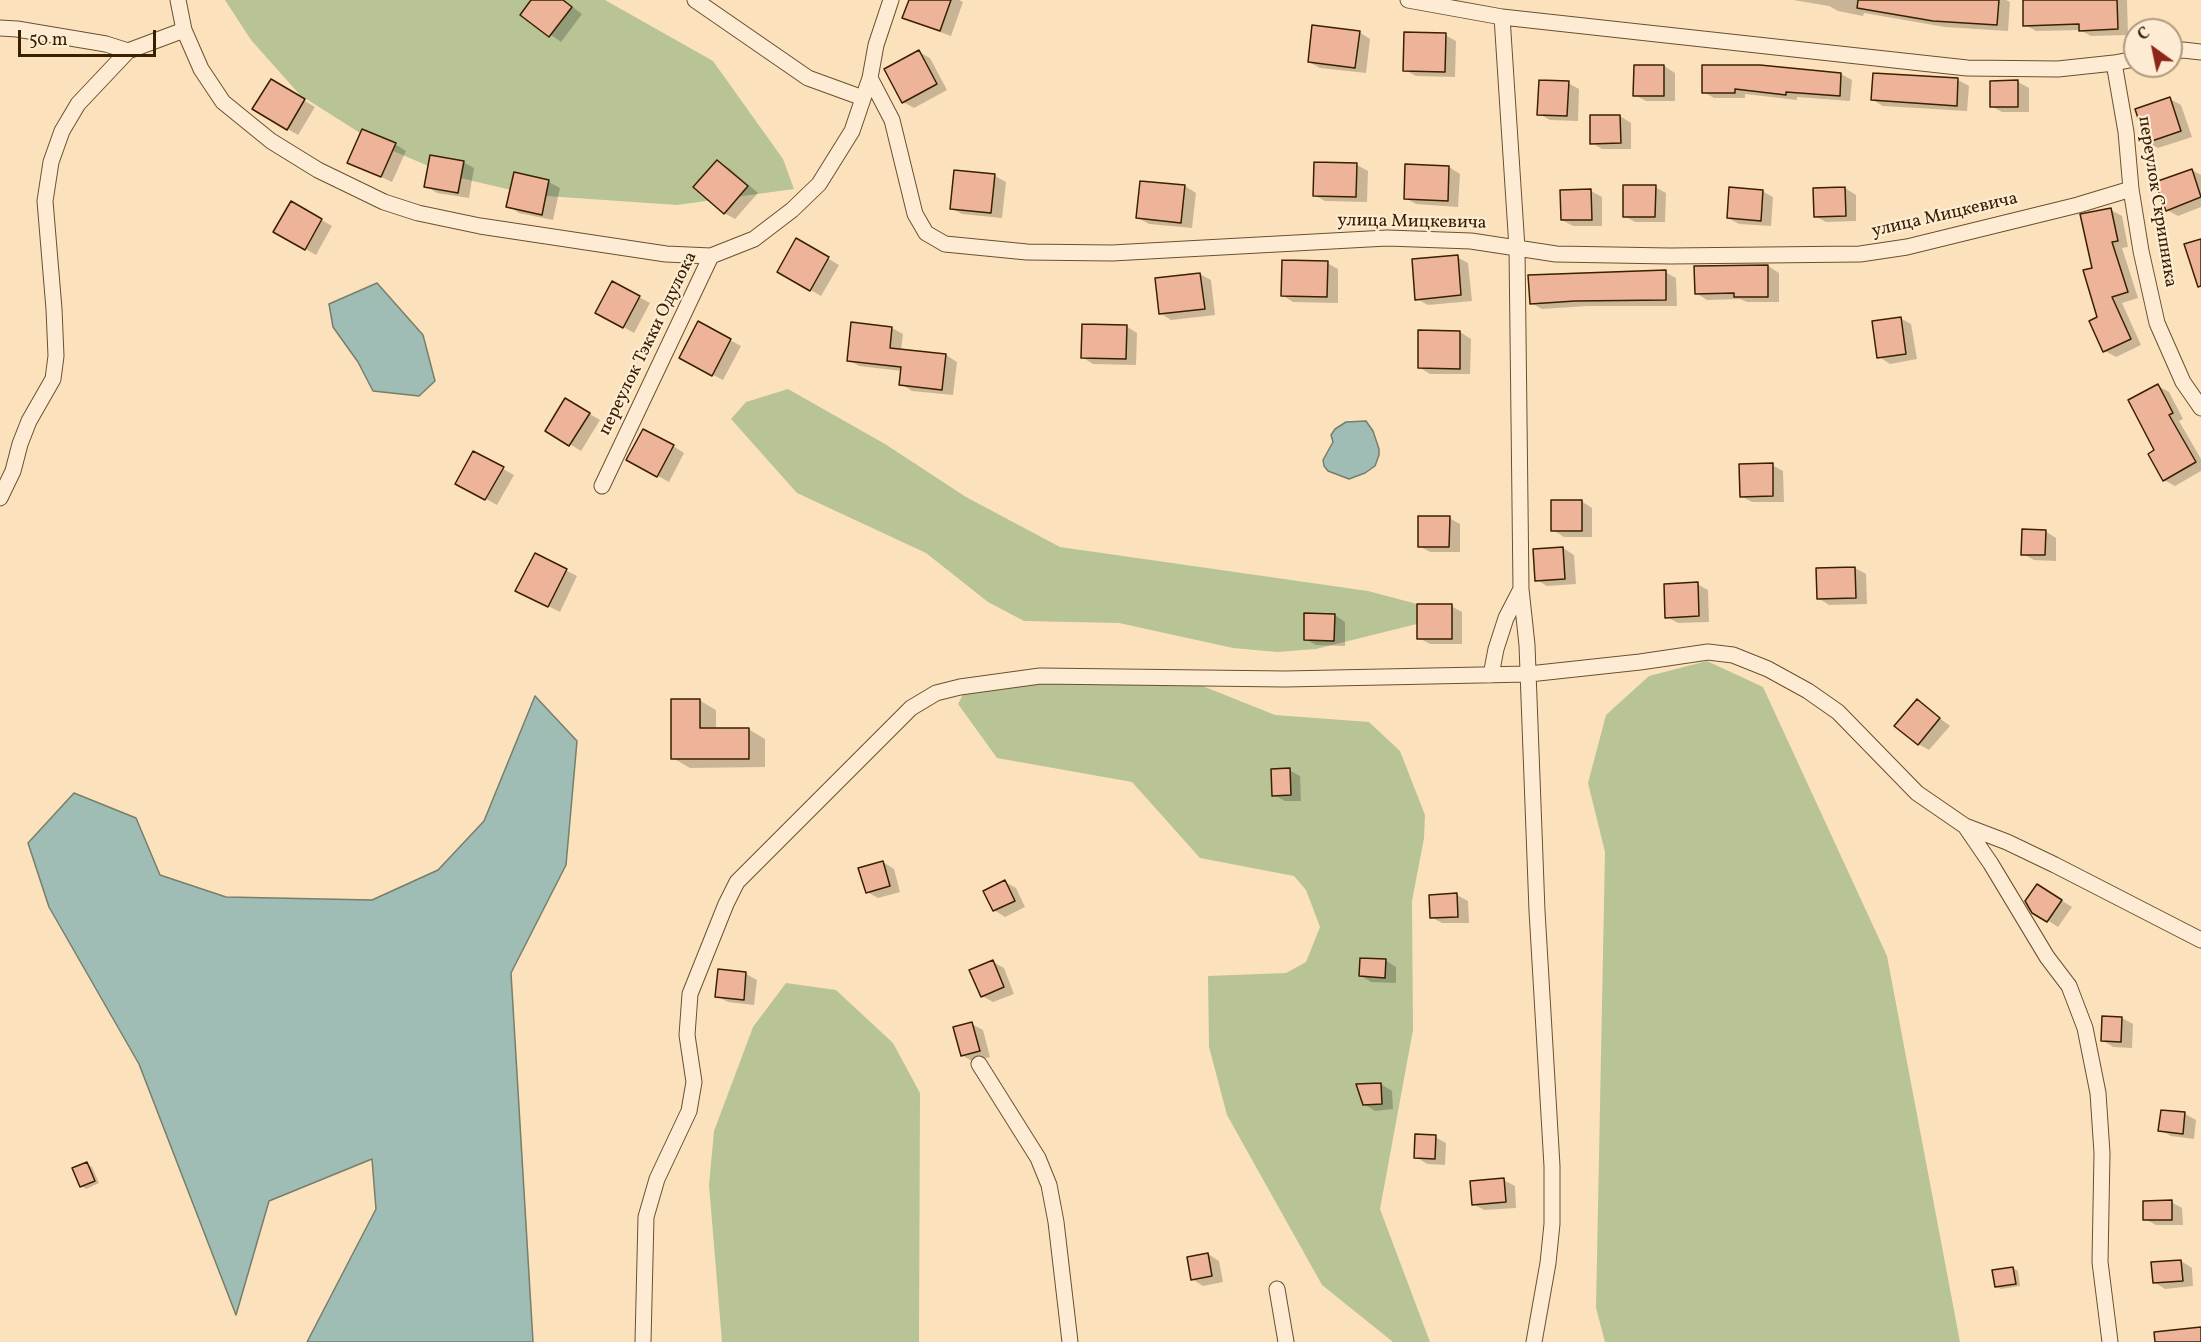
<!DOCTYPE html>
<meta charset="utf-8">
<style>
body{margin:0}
#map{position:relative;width:2201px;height:1342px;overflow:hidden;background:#fce2bc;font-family:Vollkorn,serif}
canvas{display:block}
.north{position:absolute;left:2123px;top:18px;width:60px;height:60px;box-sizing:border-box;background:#fdecd3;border:2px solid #af9a7f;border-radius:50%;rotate:327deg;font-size:16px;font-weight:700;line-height:24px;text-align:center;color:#392000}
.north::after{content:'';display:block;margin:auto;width:21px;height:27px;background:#8f2418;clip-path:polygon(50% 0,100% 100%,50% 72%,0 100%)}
.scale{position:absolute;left:18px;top:30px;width:138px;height:27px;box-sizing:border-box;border:3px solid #392000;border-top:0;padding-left:8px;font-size:18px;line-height:21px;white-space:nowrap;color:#392000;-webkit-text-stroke:4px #fdecd3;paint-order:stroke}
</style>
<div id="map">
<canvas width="2201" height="1342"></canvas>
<div class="north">С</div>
<div class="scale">50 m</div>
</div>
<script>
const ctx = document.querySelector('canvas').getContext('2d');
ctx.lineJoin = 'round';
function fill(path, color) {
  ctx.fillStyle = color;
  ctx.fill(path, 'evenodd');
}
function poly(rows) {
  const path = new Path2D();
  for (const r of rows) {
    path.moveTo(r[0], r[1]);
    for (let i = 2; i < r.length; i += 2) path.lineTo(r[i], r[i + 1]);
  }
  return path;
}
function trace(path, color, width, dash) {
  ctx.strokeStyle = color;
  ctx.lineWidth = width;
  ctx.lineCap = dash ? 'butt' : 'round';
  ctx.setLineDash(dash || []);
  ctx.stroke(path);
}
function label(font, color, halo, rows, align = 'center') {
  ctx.font = font + ' Vollkorn,serif';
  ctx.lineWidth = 4.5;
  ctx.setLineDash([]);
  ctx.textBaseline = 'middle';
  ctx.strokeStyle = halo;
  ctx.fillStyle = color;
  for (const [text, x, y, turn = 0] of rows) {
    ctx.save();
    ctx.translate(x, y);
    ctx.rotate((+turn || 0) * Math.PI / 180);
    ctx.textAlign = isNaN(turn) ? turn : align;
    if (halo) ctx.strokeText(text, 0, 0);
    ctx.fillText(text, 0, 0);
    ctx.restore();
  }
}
fill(poly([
 [225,0,605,0,713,61,783,159,794,189,677,205,532,195,452,176,379,145,300,95,251,40],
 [788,389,885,444,966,497,1060,547,1368,591,1417,604,1433,620,1316,649,1277,652,1233,648,1119,623,1024,621,988,602,926,553,797,493,731,419,746,402],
 [1707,661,1763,687,1887,956,1960,1342,1605,1342,1596,1308,1605,852,1588,783,1606,715,1649,676],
 [1175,675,1275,715,1369,722,1400,751,1425,815,1424,838,1412,901,1413,1030,1380,1209,1430,1342,1393,1342,1322,1285,1227,1115,1209,1047,1208,976,1286,973,1306,962,1320,927,1306,890,1294,876,1200,858,1132,782,997,758,958,704,968,685],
 [786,983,836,990,893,1043,920,1093,919,1342,722,1342,709,1185,714,1131,753,1027]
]), '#b8c496');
const water = poly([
 [377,283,423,335,435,381,419,396,373,391,358,362,333,327,329,304,377,283],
 [1366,421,1373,431,1379,449,1379,455,1375,466,1365,473,1349,479,1328,471,1324,466,1323,460,1333,442,1331,435,1335,429,1346,422,1366,421],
 [535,696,577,741,566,865,511,973,533,1342,307,1342,376,1209,372,1159,269,1201,236,1315,139,1064,49,907,28,843,74,793,136,818,160,875,226,897,372,900,438,870,484,821,535,696]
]);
fill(water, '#9fbdb4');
trace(water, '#767e6c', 1.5);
fill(poly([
 [532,0,563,0,582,14,561,42,522,14],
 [910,0,959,0,963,2,951,36,915,23,904,17],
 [1793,0,2006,0,2010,2,2008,31,1945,27,1864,13,1863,16,1838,11,1829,6],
 [2024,0,2127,0,2128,35,2091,36,2080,30,2036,31,2025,25],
 [1359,32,1370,39,1366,73,1320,68,1309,62],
 [1445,35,1456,41,1455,77,1416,76,1405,70],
 [919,52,930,58,947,90,914,108,903,102],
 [1664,66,1675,73,1675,101,1646,101,1635,95],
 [1760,66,1841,74,1852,80,1850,101,1797,97,1797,100,1745,94,1745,98,1714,98,1704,92],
 [1874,74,1958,80,1969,86,1967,111,1883,106,1873,100],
 [271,81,315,107,298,135,254,109],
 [2018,82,2029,88,2029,112,2002,112,1991,106],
 [1568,83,1579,89,1578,121,1550,120,1539,114],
 [2170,99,2181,105,2192,137,2158,148,2147,142],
 [1620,116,1631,123,1631,149,1602,149,1592,143,1591,117],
 [395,144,406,151,392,182,358,166],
 [463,162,474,168,469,198,437,193,426,186],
 [718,162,729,168,758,193,735,219,724,213],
 [1315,163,1357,165,1368,171,1367,202,1325,201,1314,195],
 [1449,167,1460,174,1458,207,1416,204,1405,198],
 [2192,170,2201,175,2201,207,2178,216,2167,210],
 [515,174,549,182,560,188,553,220,519,213,508,206],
 [995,176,1006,182,1002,218,962,214,951,208],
 [1185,186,1196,193,1192,228,1149,224,1138,218],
 [1655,187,1666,193,1665,222,1635,222,1624,216],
 [1845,188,1856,195,1856,221,1826,222,1815,216],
 [1591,191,1602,197,1602,226,1573,226,1562,220],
 [1762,191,1773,197,1771,226,1739,224,1728,218],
 [292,203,332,226,316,255,276,232],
 [2111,210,2122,216,2128,247,2122,248,2138,298,2122,303,2141,345,2116,357,2105,351,2093,269],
 [797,240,839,265,821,296,779,271],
 [1457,257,1468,263,1472,301,1428,305,1417,299],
 [1327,263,1338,269,1338,303,1293,302,1282,295],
 [1768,266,1779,273,1779,302,1747,302,1740,299,1707,300,1696,293],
 [1665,272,1676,278,1677,306,1587,306,1542,309,1531,303],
 [1200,274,1211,280,1215,315,1171,320,1160,313],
 [613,283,650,303,634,333,597,312],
 [1900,318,1911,324,1917,359,1890,364,1879,357],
 [853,323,892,328,903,334,901,350,946,355,957,362,953,395,912,391,901,384,902,371,859,366,849,360],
 [1126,326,1137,333,1136,365,1093,364,1082,357],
 [1460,332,1471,339,1470,374,1430,374,1419,367],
 [730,340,741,346,723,380,691,364],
 [2158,386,2169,392,2183,419,2179,421,2201,459,2201,471,2175,486,2164,480,2156,451],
 [566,400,600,420,581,451,547,430],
 [673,446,684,453,669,482,639,466],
 [474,453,514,475,497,505,457,483],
 [1772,465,1783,471,1784,502,1752,502,1741,496],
 [1581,501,1592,508,1592,537,1564,537,1553,530],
 [1449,518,1460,524,1460,552,1430,552,1419,546],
 [2045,531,2056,538,2056,561,2034,560,2023,554],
 [1563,548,1574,555,1576,584,1547,586,1537,580],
 [535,555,577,576,560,612,528,596],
 [1855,568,1866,574,1867,604,1829,605,1818,598],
 [1697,584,1708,590,1709,622,1678,623,1667,617],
 [1451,606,1462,612,1462,644,1430,644,1419,638],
 [1335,615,1345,622,1345,646,1316,645,1305,639],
 [699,700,716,710,716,729,748,729,765,739,765,767,690,768,673,758],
 [1917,701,1950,726,1929,750,1918,744],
 [1289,770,1300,776,1301,801,1285,801,1274,795],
 [883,862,894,869,900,892,878,898,867,892],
 [1005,882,1016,888,1025,907,1005,917,994,910],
 [2048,892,2072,907,2058,927,2033,911],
 [1457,895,1468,901,1469,923,1442,923,1431,917],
 [1385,960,1396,967,1396,983,1371,982,1360,975],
 [993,962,1004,968,1014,994,993,1002,982,996],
 [719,971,746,974,757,980,754,1005,728,1002,717,996],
 [2122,1018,2133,1024,2132,1048,2113,1047,2102,1040],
 [972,1024,983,1030,990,1057,973,1062,962,1055],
 [1381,1084,1392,1091,1393,1109,1375,1111,1364,1104],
 [2162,1112,2185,1114,2196,1120,2194,1139,2171,1136,2160,1130],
 [1435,1137,1446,1143,1445,1165,1427,1164,1416,1157],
 [87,1164,92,1167,99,1183,86,1189,81,1186],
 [1504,1180,1515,1186,1516,1208,1484,1210,1473,1204],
 [2171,1202,2182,1208,2183,1225,2156,1225,2145,1219],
 [1208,1254,1219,1261,1223,1282,1203,1286,1192,1279],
 [2181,1261,2192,1268,2193,1286,2165,1289,2154,1282],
 [2013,1268,2018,1271,2020,1286,2001,1289,1996,1287]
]), '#0003');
const building = poly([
 [531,0,563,0,572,7,549,37,520,15,531,0],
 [909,0,951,0,940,31,902,18,909,0],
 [1858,0,1999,0,1997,25,1933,21,1857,8,1858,0],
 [2023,0,2117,0,2118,29,2079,31,2079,24,2023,26,2023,0],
 [1312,25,1360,31,1355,68,1308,62,1312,25],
 [1404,32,1446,33,1445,72,1403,71,1404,32],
 [919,50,937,84,902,103,884,69,919,50],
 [1634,65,1664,65,1664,96,1633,96,1634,65],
 [1702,65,1760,65,1841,73,1840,96,1786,92,1786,95,1735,89,1735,93,1702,93,1702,65],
 [1873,73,1958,78,1957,106,1871,100,1873,73],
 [271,79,305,99,287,130,252,109,271,79],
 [1539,80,1569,81,1567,116,1537,115,1539,80],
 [2018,80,2018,107,1990,107,1990,81,2018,80],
 [2170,97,2181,131,2146,143,2135,109,2170,97],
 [1590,115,1620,115,1621,143,1590,144,1590,115],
 [362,129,396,143,381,177,347,163,362,129],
 [430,155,464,161,458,193,424,187,430,155],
 [717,160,748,186,724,214,693,187,717,160],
 [1314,162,1357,163,1356,197,1313,196,1314,162],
 [1405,164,1449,166,1448,201,1404,199,1405,164],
 [2192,169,2201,197,2166,211,2155,182,2192,169],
 [954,170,995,174,991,213,950,209,954,170],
 [514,172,549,180,542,215,506,207,514,172],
 [1140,181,1185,185,1181,223,1136,218,1140,181],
 [1623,185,1656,185,1655,217,1623,217,1623,185],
 [1729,187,1763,190,1761,221,1727,218,1729,187],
 [1845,187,1846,216,1814,217,1813,188,1845,187],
 [1591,189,1592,220,1561,220,1560,190,1591,189],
 [291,201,322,219,305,250,273,232,291,201],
 [2111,208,2118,241,2112,242,2128,292,2112,297,2131,339,2103,352,2089,321,2097,317,2083,270,2092,268,2080,214,2111,208],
 [796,238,829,257,810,291,777,272,796,238],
 [2201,239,2201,286,2198,287,2184,244,2201,239],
 [1458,255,1461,295,1415,300,1412,259,1458,255],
 [1282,260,1328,261,1327,297,1281,296,1282,260],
 [1768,265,1768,297,1734,297,1734,293,1695,294,1694,266,1768,265],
 [1666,270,1666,300,1575,301,1530,304,1528,275,1666,270],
 [1200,273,1205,309,1159,314,1155,278,1200,273],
 [612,281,640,296,623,328,595,313,612,281],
 [1901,317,1906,354,1877,358,1872,321,1901,317],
 [698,321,731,339,712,376,679,358,698,321],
 [851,322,892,327,890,348,946,354,942,390,899,385,901,367,847,361,851,322],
 [1082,324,1127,325,1126,359,1081,358,1082,324],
 [1418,330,1460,331,1460,369,1418,368,1418,330],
 [2158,384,2173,413,2169,415,2196,462,2163,481,2148,454,2154,450,2128,400,2158,384],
 [565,398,590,413,569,446,545,431,565,398],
 [643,429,674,445,657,477,626,460,643,429],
 [473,451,504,467,485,500,455,484,473,451],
 [1773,463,1773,496,1740,497,1739,464,1773,463],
 [1551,500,1582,500,1582,531,1551,531,1551,500],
 [1418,516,1450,516,1449,547,1418,547,1418,516],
 [2022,529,2046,530,2045,555,2021,555,2022,529],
 [1563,547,1565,579,1535,581,1533,549,1563,547],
 [535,553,567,569,548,607,515,591,535,553],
 [1855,567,1856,598,1817,599,1816,568,1855,567],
 [1698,582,1699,616,1665,618,1664,584,1698,582],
 [1417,604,1452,604,1452,639,1417,639,1417,604],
 [1304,613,1335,614,1334,641,1304,640,1304,613],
 [671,699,700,699,700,728,749,728,749,759,671,759,671,699],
 [1917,699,1940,718,1918,745,1894,726,1917,699],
 [1290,768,1291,795,1272,796,1271,769,1290,768],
 [883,861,890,886,866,893,858,868,883,861],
 [1005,880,1015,901,993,911,983,891,1005,880],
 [2037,884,2062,900,2047,922,2032,913,2025,901,2037,884],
 [1457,893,1458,917,1430,918,1429,895,1457,893],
 [1360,958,1386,959,1385,978,1359,976,1360,958],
 [993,960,1004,987,981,997,969,970,993,960],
 [718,969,746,972,744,1000,715,997,718,969],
 [2102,1016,2122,1017,2121,1042,2101,1041,2102,1016],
 [972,1022,980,1051,961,1056,953,1027,972,1022],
 [1381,1083,1382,1104,1363,1105,1356,1084,1381,1083],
 [2161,1110,2185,1112,2183,1134,2158,1131,2161,1110],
 [1415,1134,1436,1135,1435,1159,1414,1158,1415,1134],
 [87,1162,95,1181,80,1187,72,1168,87,1162],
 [1504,1178,1506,1202,1472,1205,1470,1181,1504,1178],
 [2172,1200,2172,1220,2143,1220,2143,1201,2172,1200],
 [1208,1253,1212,1276,1191,1280,1187,1257,1208,1253],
 [2181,1260,2183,1281,2153,1283,2151,1262,2181,1260],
 [2013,1267,2016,1284,1995,1287,1992,1270,2013,1267],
 [2201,1327,2201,1342,2155,1342,2154,1332,2201,1327]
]);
fill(building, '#eeb49a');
trace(building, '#392000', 1.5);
const minor = poly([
 [178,0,184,30,201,69,223,102,271,141,318,170,384,202,418,213,480,226,666,254,711,256],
 [695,0,808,78,863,98],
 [1408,0,1502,17,1967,68,2058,69,2114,63,2135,59],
 [1502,17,1517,248,1521,589,1527,645,1537,911,1552,1166,1552,1224,1548,1263,1534,1342],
 [0,28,17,29,106,44,128,51],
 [2171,52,2183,50,2201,52],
 [2114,63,2126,132,2131,189,2141,251,2157,323,2183,382,2201,408],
 [870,78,892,120,915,214,926,233,945,244,1027,252,1112,253,1387,238,1471,241,1556,254,1670,256,1860,254,1907,247,2078,205,2131,189],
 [602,486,711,256,754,239,792,210,819,184,852,131,870,78,876,45,891,0],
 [0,498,13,471,20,444,29,421,53,379,56,356,54,309,45,201,51,162,62,131,78,104,128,51,184,30],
 [1491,675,1496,649,1506,618,1521,589],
 [1965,826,1991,864,2047,957,2069,986,2085,1028,2098,1093,2102,1153,2100,1262,2110,1342],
 [979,1064,1038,1158,1049,1185,1056,1222,1070,1342],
 [1277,1289,1286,1342],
 [643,1342,646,1217,657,1179,689,1111,694,1082,687,1035,690,994,726,904,737,882,911,708,936,693,960,687,1040,676,1285,679,1529,674,1640,662,1708,652,1733,655,1768,669,1808,691,1838,712,1917,793,1965,826,2007,842,2055,865,2201,940]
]);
trace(minor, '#6a502f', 17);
trace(minor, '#fdecd3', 15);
label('18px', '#392000', '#fdecd3', [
 ["переулок Скрипника",2156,202,81],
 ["улица Мицкевича",1945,216,-13],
 ["улица Мицкевича",1412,223,1],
 ["переулок Тэкки Одулока",649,344,-64]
]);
</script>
